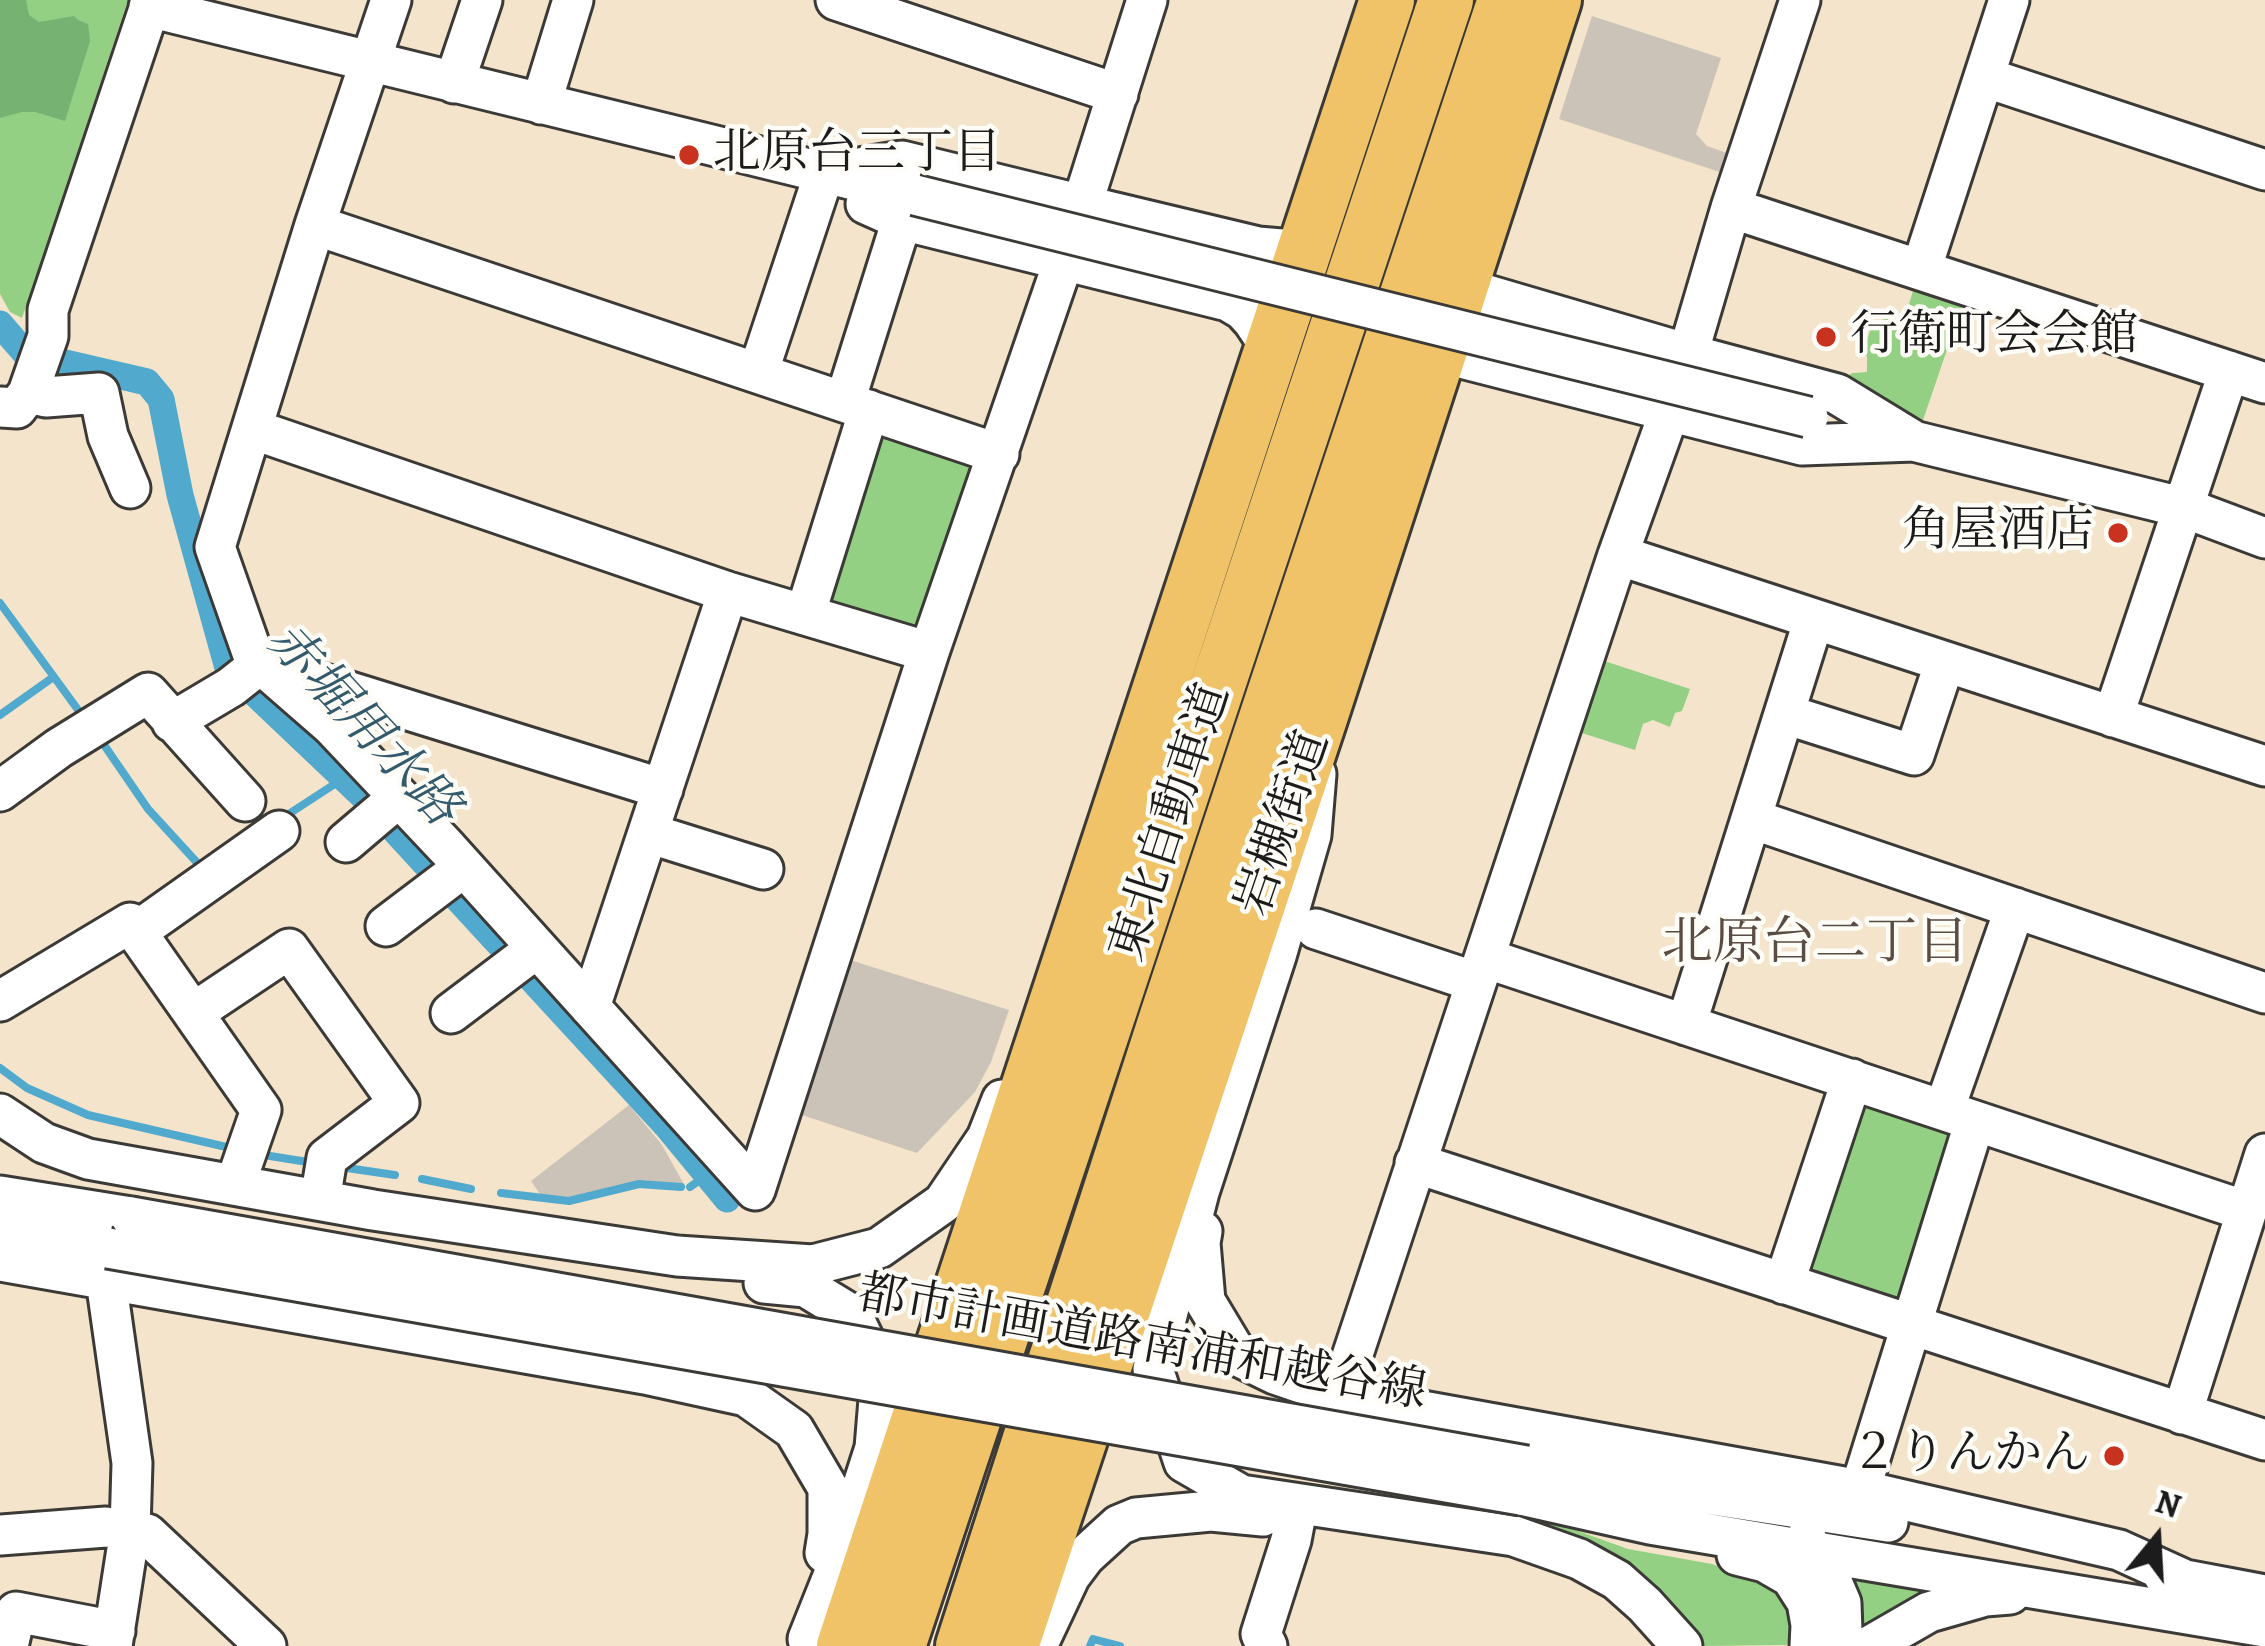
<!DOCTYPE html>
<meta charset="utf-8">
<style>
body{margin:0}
#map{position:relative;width:2265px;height:1646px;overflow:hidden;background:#f4e4cb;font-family:Alegreya,serif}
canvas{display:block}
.north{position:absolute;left:2097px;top:1478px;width:120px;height:120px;-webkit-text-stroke:9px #fdfcf7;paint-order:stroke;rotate:18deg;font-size:33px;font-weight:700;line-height:48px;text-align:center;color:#1c1c1c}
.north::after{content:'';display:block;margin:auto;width:42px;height:54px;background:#1c1c1c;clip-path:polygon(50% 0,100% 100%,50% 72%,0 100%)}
</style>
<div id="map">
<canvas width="2265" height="1646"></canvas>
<div class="north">N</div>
</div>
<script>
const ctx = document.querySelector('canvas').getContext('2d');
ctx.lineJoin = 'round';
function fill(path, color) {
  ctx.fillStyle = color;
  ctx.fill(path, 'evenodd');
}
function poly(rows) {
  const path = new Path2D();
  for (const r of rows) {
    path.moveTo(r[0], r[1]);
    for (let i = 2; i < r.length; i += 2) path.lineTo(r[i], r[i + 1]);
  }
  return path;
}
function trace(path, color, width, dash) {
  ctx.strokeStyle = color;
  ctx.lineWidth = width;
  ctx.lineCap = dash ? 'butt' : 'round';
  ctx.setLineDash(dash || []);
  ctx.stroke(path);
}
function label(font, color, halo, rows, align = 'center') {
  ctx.font = font + ' Alegreya,"Noto Serif JP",serif';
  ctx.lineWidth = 9;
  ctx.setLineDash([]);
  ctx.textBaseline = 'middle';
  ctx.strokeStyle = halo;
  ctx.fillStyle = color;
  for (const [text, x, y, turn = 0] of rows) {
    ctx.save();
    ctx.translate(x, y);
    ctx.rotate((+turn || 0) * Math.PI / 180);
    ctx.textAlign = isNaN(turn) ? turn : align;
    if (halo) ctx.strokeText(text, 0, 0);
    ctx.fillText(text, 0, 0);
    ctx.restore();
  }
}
fill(poly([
 [1592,16,1721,58,1696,134,1707,146,1741,158,1735,177,1559,119],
 [850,960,1009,1010,991,1062,975,1092,917,1153,799,1114],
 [629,1105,662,1145,685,1186,636,1182,566,1201,540,1194,531,1181]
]), '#cbc3b8');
fill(poly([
 [0,0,128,0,22,318,10,312,0,294],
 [1916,281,1965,297,1923,420,1836,381,1853,373,1867,372,1867,356,1862,355,1873,322,1906,314],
 [882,423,982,469,917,637,819,606],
 [1598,659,1690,689,1682,711,1675,713,1670,727,1653,720,1643,724,1635,750,1582,733,1572,737],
 [1849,1100,1952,1125,1960,1143,1907,1302,1802,1279],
 [1528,1513,1628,1549,1712,1564,1766,1583,1780,1595,1790,1609,1792,1626,1787,1645,1699,1646,1524,1531],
 [1845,1573,1945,1591,1857,1641]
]), '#93d084');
fill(poly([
 [0,0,26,0,29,15,39,22,74,16,78,20,88,24,90,41,65,121,35,112,22,112,0,118]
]), '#76b272');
trace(poly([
 [0,603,84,718],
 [0,715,52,678],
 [100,739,148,809,202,868],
 [281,819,344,778],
 [0,1068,27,1088,88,1115,235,1149],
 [270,1156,314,1163],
 [347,1168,395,1175],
 [422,1179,471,1189],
 [690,1187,707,1175],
 [501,1193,569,1201,639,1184,681,1187],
 [1090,1646,1093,1639,1120,1646]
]), '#51a9ce', 8);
trace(poly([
 [0,324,26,354,147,382,161,399,180,495,228,668,366,799,666,1125,727,1199]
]), '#51a9ce', 27);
const minor = poly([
 [391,0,315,225,215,547,254,658,332,726,448,849,755,1190,929,652,1064,260],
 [836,0,1118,94],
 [149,7,915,195],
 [1984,77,2265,170],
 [454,83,482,0],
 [541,104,573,0],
 [841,171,902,161,1082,205,1147,0],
 [866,204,902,220,1228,301,1243,310,1253,321,1273,351],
 [1082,205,1258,247,1305,251],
 [1731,208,2265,383],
 [315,225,999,454],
 [1921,270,2009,0],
 [1460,287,1688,354,1837,394,1914,441],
 [1438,352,1802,445,1914,441],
 [1688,354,1731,208,1800,0],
 [758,373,824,174],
 [28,393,46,397,99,393,108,436,130,488],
 [845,401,902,220],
 [0,407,17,408,28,393,35,373,48,336,48,310,152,0],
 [252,429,728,592,929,652],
 [1889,435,2185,508,2265,538],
 [1618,555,2265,766],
 [805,615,869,410],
 [1785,714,1914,755,1945,662],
 [2113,717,2229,371],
 [172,722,231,687,260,664,663,789],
 [1316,774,1311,835,1276,956,1199,1192,1153,1369,1184,1462,1241,1495,1514,1536,1579,1559,1617,1580,1645,1605,1682,1646],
 [0,791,59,748,148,693,245,801],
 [1752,819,2265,993],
 [648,833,763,869],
 [346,842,399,797],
 [386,926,464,867],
 [1316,929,1476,982],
 [136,932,279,831],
 [1485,958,2246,1211],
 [0,1001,130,923,261,1110,235,1185],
 [590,1007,728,592],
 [193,1013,289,949,399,1103,327,1158,320,1200],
 [451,1013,537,948],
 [1686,1025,1814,619],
 [1944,1110,2015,908],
 [0,1114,44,1143,88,1159,373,1210,677,1256,813,1265,879,1248,943,1203,987,1138,1002,1100],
 [1415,1163,2265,1440],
 [0,1196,131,1217],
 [0,1229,108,1248],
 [1202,1231,1200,1243,1205,1301,1238,1356,1275,1374,1339,1396,1860,1490,2119,1550,2185,1580],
 [0,1261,645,1374,746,1396,794,1430,828,1488,828,1534,825,1553],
 [106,1280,132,1463,130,1530,147,1534,266,1646],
 [764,1283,806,1287,852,1315,881,1375,875,1448,836,1569,808,1639],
 [1784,1284,1852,1079],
 [1339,1396,1618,555,1669,413],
 [2182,1414,2265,1154],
 [1526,1466,1888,1522],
 [1860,1490,1975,1121],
 [1521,1495,1650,1524,2265,1627],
 [0,1535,106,1527,130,1530,112,1646],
 [1806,1539,1832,1582,1841,1603,1842,1631,1839,1646],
 [1737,1555,1765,1562,1791,1577,1807,1602,1811,1625,1810,1646],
 [2164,1576,2265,1595],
 [8,1646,16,1612,115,1631],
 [1037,1646,1070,1576,1085,1556,1119,1525,1136,1518,1211,1511,1263,1516],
 [1267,1646,1261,1634,1291,1540,1295,1519],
 [1870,1646,1929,1612,1985,1596,2010,1594]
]);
const highway = poly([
 [844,1646,1387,0],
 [898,1646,1446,0],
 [963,1646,1167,1016,1505,0],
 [1011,1646,1319,721,1554,0]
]);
trace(minor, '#3c3a36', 45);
trace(highway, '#3c3a36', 60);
trace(minor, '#fff', 39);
trace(highway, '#f0c369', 54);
const minorBridge = poly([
 [915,195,1808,417],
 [131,1217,1526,1466],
 [108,1248,1521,1495]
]);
trace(minorBridge, '#3c3a36', 45, []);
trace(minorBridge, '#fff', 39);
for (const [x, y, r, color] of [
 [689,155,12,"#c8321e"],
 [1826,337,12,"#c8321e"],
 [2118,533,12,"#c8321e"],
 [2114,1456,12,"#c8321e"]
]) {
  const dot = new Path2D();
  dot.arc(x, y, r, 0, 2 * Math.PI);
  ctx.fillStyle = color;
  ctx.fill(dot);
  trace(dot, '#fdfcf7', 4.5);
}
label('48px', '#1c1c1c', '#fdfcf7', [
 ["北原台三丁目",713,155],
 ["行衛町会会館",1850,337],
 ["角屋酒店",2094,533,"right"],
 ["２りんかん",2090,1456,"right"]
], 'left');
label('48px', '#1c1c1c', '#fdfcf7', [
 ["東北自動車道",1172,823,-72],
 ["岩槻街道",1285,824,-71],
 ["都市計画道路南浦和越谷線",1142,1345,10]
]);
label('italic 51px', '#345b6c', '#fdfcf7', [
 ["赤堀用水路",361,726,47]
]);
label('51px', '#5a4c42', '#fdfcf7', [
 ["北原台二丁目",1815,945]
]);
</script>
